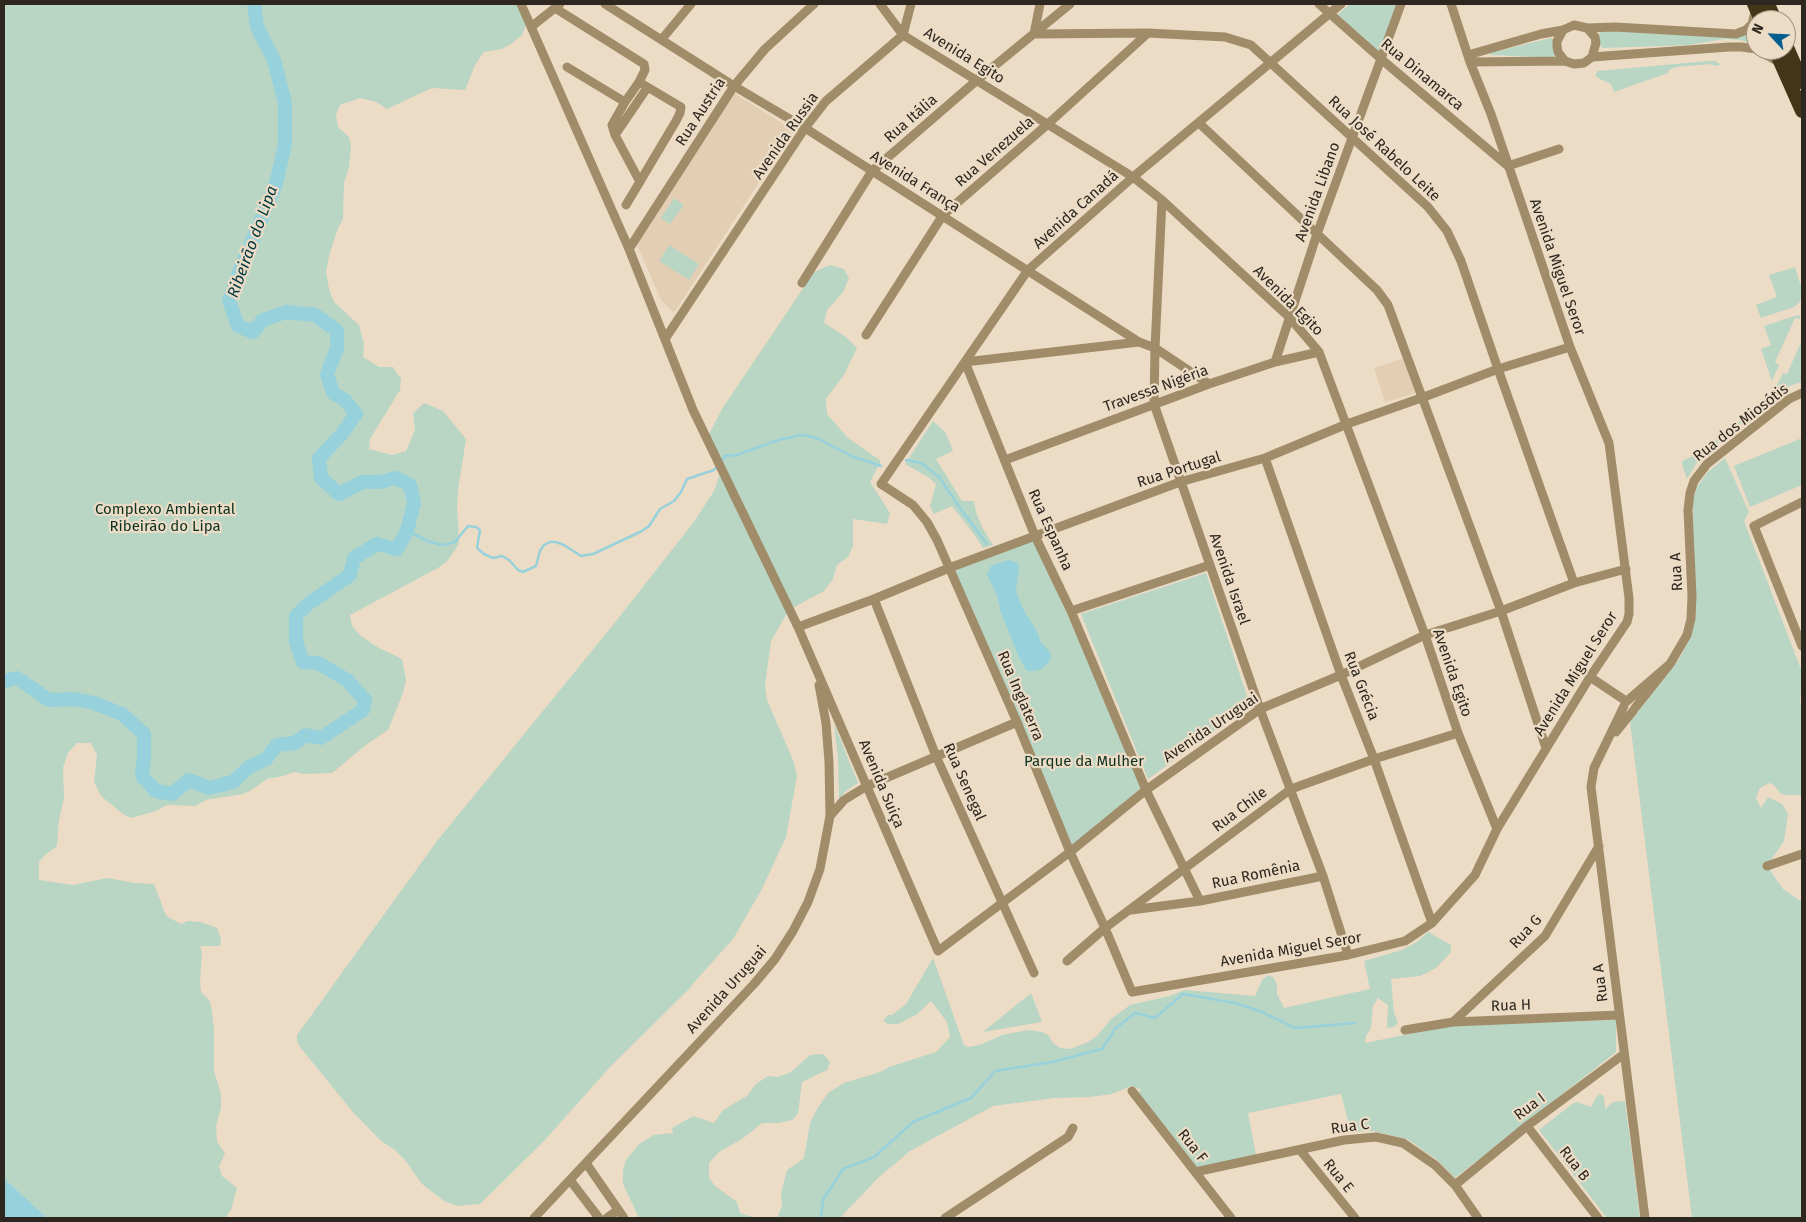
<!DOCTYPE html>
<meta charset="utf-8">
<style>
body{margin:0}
#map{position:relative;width:1806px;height:1222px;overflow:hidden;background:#ecdcc6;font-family:"Fira Sans",sans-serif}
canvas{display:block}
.frame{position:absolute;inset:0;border:5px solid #2d271f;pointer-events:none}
.north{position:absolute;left:1746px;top:10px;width:50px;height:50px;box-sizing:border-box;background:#ecdcc6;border:1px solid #a09483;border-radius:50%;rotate:295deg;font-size:14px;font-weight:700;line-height:20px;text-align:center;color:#2d271f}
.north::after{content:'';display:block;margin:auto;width:18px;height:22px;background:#015e8f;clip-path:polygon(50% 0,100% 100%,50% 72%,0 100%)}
</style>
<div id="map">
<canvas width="1806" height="1222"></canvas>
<div class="frame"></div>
<div class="north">N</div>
</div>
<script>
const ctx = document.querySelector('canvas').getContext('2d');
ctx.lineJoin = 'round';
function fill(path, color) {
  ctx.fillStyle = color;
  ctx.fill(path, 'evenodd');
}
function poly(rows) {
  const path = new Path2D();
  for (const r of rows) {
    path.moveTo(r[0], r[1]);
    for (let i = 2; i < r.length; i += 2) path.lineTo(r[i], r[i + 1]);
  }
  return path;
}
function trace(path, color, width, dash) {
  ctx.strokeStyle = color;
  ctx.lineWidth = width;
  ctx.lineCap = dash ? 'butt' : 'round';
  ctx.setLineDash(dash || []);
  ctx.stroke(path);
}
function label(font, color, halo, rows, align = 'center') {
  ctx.font = font + ' "Fira Sans",sans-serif';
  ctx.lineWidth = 4.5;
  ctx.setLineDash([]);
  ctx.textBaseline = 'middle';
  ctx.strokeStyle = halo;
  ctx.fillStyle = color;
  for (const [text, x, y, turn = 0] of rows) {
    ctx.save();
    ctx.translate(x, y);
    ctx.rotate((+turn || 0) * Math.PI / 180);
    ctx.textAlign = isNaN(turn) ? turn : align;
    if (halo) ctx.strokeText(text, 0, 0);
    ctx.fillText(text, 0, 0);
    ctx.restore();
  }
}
fill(poly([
 [734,93,793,130,674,313,661,300,637,245],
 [1405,358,1416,393,1385,402,1374,368]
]), '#e3ceb3');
fill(poly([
 [4,4,517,4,526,25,522,35,511,44,502,49,484,52,475,65,465,90,432,88,387,109,376,102,360,98,340,105,336,115,338,127,349,137,351,147,349,167,344,183,343,219,338,228,329,256,326,272,329,289,334,302,359,325,364,344,363,357,379,367,393,367,401,379,400,390,370,439,369,449,392,455,406,451,415,430,413,413,424,403,443,411,466,439,458,490,457,507,459,543,455,550,447,561,438,568,350,615,352,626,360,635,377,647,402,659,406,680,403,693,388,730,367,744,332,773,304,774,294,772,283,776,267,779,250,791,243,794,206,800,195,806,167,805,156,811,131,818,123,814,101,796,94,782,97,755,91,743,77,743,68,753,63,768,64,798,59,820,57,846,45,855,39,862,39,880,73,885,107,878,135,883,154,884,165,913,168,917,181,924,188,921,201,922,217,928,221,939,220,946,200,946,202,953,200,983,201,992,209,1000,211,1005,214,1029,214,1071,221,1094,221,1108,216,1126,217,1142,225,1153,219,1167,222,1176,237,1188,231,1210,225,1218,47,1218,4,1178],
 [1350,4,1398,4,1380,55,1336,16],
 [1602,31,1749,32,1755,42,1754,45,1741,40,1724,39,1689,45,1604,48,1601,47,1599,36,1600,32],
 [1551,38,1554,40,1556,54,1554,58,1491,55,1490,53],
 [1708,61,1715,61,1721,65,1715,66,1711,64,1676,67,1669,70,1668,73,1614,92,1611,84,1598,78,1595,75,1598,71],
 [674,198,684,205,670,224,661,218],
 [669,245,699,264,689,280,659,261],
 [830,265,844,269,849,278,843,292,827,310,824,323,846,337,857,348,844,375,826,399,827,414,848,438,881,461,870,482,890,513,887,524,853,519,853,546,848,557,837,565,833,579,824,591,796,606,786,615,771,641,765,685,767,700,793,760,797,776,786,837,762,889,733,939,698,978,688,990,610,1067,544,1141,480,1204,458,1206,444,1201,422,1184,405,1160,395,1150,381,1141,352,1111,300,1047,297,1042,297,1035,437,841,613,625,693,523,714,491,719,477,721,463,707,438,722,409,814,272],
 [1795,267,1802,290,1800,302,1794,307,1761,318,1756,305,1777,297,1769,275],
 [1798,315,1800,316,1800,319,1795,318,1775,362,1779,365,1772,381,1761,349,1771,345,1764,326],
 [1802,340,1802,382,1792,385,1784,389,1704,455,1696,464,1687,479,1682,464,1682,461,1702,452,1773,393,1783,373,1787,374],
 [933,421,946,433,953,451,936,459,962,501,974,501,976,512,982,527,993,545,983,548,974,534,952,506,934,514,930,506,936,484,928,477,905,464],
 [1802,438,1802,485,1750,507,1734,466],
 [1725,458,1749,512,1744,521,1802,672,1800,702,1802,712,1802,795,1785,795,1780,793,1774,785,1769,783,1760,788,1756,798,1761,808,1768,797,1782,804,1788,814,1784,841,1767,866,1783,889,1802,902,1802,1218,1692,1218,1630,722,1680,658,1691,636,1693,500,1697,487,1708,472],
 [1035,540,1144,790,1072,847,953,570],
 [1206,573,1250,705,1148,779,1081,614],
 [834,724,858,783,847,790,839,799,838,757],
 [1428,932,1451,945,1451,952,1437,967,1429,972,1420,976,1391,979,1394,1013,1398,1023,1394,1027,1387,1028,1388,1005,1378,998,1373,1006,1371,1028,1366,1036,1365,1043,1454,1025,1616,1020,1616,1052,1455,1178,1436,1159,1407,1139,1373,1131,1351,1132,1341,1094,1248,1113,1256,1155,1197,1167,1138,1092,1142,1090,1131,1086,1112,1094,1090,1097,1055,1098,993,1106,910,1151,878,1178,840,1218,777,1218,782,1206,781,1194,787,1170,804,1158,810,1123,817,1109,828,1093,844,1083,880,1072,889,1067,936,1052,950,1037,947,1022,931,1001,916,1015,898,1024,888,1024,883,1021,888,1015,892,1015,906,1004,933,958,964,1045,968,1047,980,1045,1002,1035,1028,1030,1042,1032,1048,1035,1053,1043,1060,1048,1070,1049,1088,1042,1097,1036,1111,1019,1130,1005,1169,996,1185,990,1255,996,1262,980,1268,975,1274,978,1277,985,1277,994,1284,1008,1370,989,1364,961,1402,950,1417,942],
 [1031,993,1042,1022,983,1032],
 [823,1054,830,1062,827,1070,802,1082,798,1114,792,1120,779,1123,762,1123,742,1139,719,1152,709,1163,709,1178,715,1186,737,1202,740,1213,756,1218,639,1218,623,1184,623,1170,626,1160,639,1144,654,1135,673,1133,672,1128,693,1116,714,1123,723,1110,747,1096,756,1084,768,1076,778,1077,791,1072,810,1055],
 [1601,1094,1604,1097,1605,1109,1613,1102,1625,1101,1640,1218,1607,1218,1539,1130,1572,1104,1577,1102,1591,1107,1597,1096]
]), '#b9d5c4');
fill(poly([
 [1009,560,1017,563,1019,567,1016,591,1023,609,1038,633,1040,641,1051,654,1050,660,1042,669,1032,671,1027,671,1019,657,1001,613,997,595,987,575,991,566],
 [4,1178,47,1218,4,1218]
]), '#97d1db');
trace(poly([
 [906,460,921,463,939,477,960,508,987,544],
 [721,462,725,456,737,455,778,440,802,435,817,438,851,456,881,466],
 [407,531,430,542,443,545,455,542,468,526,476,527,480,530,477,548,484,554,493,558,502,556,509,560,518,570,523,572,536,566,540,551,544,545,550,542,556,542,564,545,581,556,593,554,642,531,649,526,660,509,674,501,681,492,687,479,714,470,718,466],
 [661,1218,674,1218],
 [821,1218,823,1200,843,1169,874,1157,913,1122,971,1098,995,1071,1052,1062,1102,1049,1115,1029,1135,1013,1155,1018,1183,994,1235,1003,1262,1012,1295,1028,1355,1023]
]), '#97d1db', 2.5);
trace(poly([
 [4,681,17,678,49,700,74,699,94,703,122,714,144,734,144,758,142,776,156,791,172,794,189,780,209,788,233,782,249,767,266,759,277,745,295,743,306,735,321,738,363,710,365,700,347,680,318,663,303,662,296,642,296,616,308,604,350,575,354,558,377,544,397,549,407,531,414,503,410,485,396,478,380,482,362,482,339,494,321,478,319,458,341,435,356,414,345,400,333,393,327,374,337,348,337,331,315,315,286,312,263,320,253,332,238,326,229,301,238,275,276,184,285,144,285,103,274,60,257,27,254,4]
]), '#97d1db', 14);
trace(poly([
 [521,4,629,249,693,410,798,627,938,951,1070,852,1146,790,1260,709,1341,675,1425,635,1501,611,1574,583,1626,569],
 [605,4,734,86,805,128,1139,342,1155,348,1209,384],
 [880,4,903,35,1133,177,1162,200,1290,318,1319,352,1425,635,1458,733,1497,829],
 [1040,4,1034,34,1148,33,1225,37,1251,45,1428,207,1447,231,1461,261,1498,369,1574,583],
 [1319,4,1381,59,1508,166,1559,149],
 [1341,4,1133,177,1028,270,881,484,913,505,927,522,937,540,1017,722,1070,852,1105,928,1132,992,1348,955,1405,941,1432,923,1475,875,1497,829,1590,677,1627,622,1629,614,1629,598,1609,443,1570,347,1491,114,1470,62,1451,4],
 [555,8,644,64,645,70,639,82,681,107,680,113,676,121,626,205],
 [531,27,560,4],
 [1563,30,1557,41,1557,46,1558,52,1565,61],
 [662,39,691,4],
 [1757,50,1779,62],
 [1468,55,1541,34,1563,30,1574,25,1587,28,1615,27,1736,34,1746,30,1752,24,1756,8],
 [1592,57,1729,47,1742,47,1756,49],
 [1470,62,1565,61,1574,64,1584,63,1592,57,1596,43,1595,37,1587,28],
 [567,67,625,102],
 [639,82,625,102,612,125,615,135,640,182],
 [1199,123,1377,290,1388,305,1501,611,1546,748],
 [615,135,647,88],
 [1162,200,1155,348,1154,404,1260,709,1323,876,1348,955],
 [629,249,734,86,765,49,814,4],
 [802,283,872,171,976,81,1070,4],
 [866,335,943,215,1049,123,1148,33],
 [665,339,805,128,826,101,903,35,911,4],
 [965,362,1035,536,1071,611,1146,790,1200,901,1323,876],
 [965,362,1139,342],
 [1275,362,1317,234,1401,4],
 [1265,458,1341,675,1374,759,1432,923],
 [1005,460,1209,384,1275,362,1319,352],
 [1802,502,1754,526,1802,646],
 [874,599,936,756,1034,973],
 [1071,611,1210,565],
 [798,627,874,599,949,568,1180,482,1265,458,1347,424,1424,397,1498,369,1570,347],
 [1670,664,1687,635,1691,619,1692,596,1688,510,1690,493,1694,481,1707,464,1789,399,1802,393],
 [1590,677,1626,701],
 [1627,701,1670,664,1635,708],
 [1624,706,1594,768,1591,787,1645,1218],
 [1616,732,1633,711],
 [830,816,844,800,867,786,1017,722],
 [1767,866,1802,854],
 [1131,910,1200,901],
 [1067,961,1105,928,1291,789,1374,759,1458,733],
 [1453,1022,1545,936,1599,846],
 [1405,1030,1453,1022,1619,1015],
 [1132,1091,1231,1218],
 [1527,1126,1598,1218],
 [1300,1150,1355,1218],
 [586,1163,624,1218],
 [1195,1172,1344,1140,1376,1137,1403,1143,1435,1165,1455,1185,1478,1218],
 [570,1180,599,1218],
 [1455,1185,1527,1126,1624,1054],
 [534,1218,754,984,775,959,793,931,808,902,820,869,830,816,829,762,826,723,819,685],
 [607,1218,618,1210],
 [945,1218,1068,1137,1073,1128]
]), '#a08c69', 9);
trace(poly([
 [1754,4,1761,20],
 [1768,4,1775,20],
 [1786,45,1802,82],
 [1775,50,1802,111]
]), '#443518', 14);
label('15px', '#2d271f', '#ecdcc6', [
 ["Avenida Egito",964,56,32],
 ["Rua Dinamarca",1422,75,40],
 ["Rua Austria",701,112,-57],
 ["Rua Itália",911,119,-41],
 ["Avenida Russia",786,136,-55],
 ["Rua José Rabelo Leite",1384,149,43],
 ["Rua Venezuela",995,152,-41],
 ["Avenida França",915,182,32],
 ["Avenida Libano",1318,192,-70],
 ["Avenida Canadá",1076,210,-42],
 ["Avenida Miguel Seror",1557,267,71],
 ["Avenida Egito",1288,301,45],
 ["Travessa Nigéria",1156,389,-20],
 ["Rua dos Miosótis",1741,423,-38],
 ["Rua Portugal",1179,470,-18],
 ["Rua Espanha",1050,530,66],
 ["Rua A",1677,572,-93],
 ["Avenida Israel",1229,579,71],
 ["Avenida Egito",1452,673,71],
 ["Avenida Miguel Seror",1576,674,-58],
 ["Rua Grécia",1361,686,69],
 ["Rua Inglaterra",1020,696,67],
 ["Avenida Uruguai",1211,728,-34],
 ["Rua Senegal",964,782,66],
 ["Avenida Suiça",881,784,67],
 ["Rua Chile",1240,810,-37],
 ["Rua Romênia",1256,875,-12],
 ["Rua G",1526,932,-47],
 ["Avenida Miguel Seror",1291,950,-10],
 ["Rua A",1601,983,-97],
 ["Avenida Uruguai",727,990,-48],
 ["Rua H",1511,1006,-2],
 ["Rua I",1530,1107,-37],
 ["Rua C",1350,1127,-8],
 ["Rua F",1192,1146,52],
 ["Rua B",1574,1164,52],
 ["Rua E",1338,1176,51]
]);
label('15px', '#0b3220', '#ecdcc6', [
 ["Complexo Ambiental",165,510],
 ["Ribeirão do Lipa",165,527],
 ["Parque da Mulher",1084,762]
]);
label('italic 16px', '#003941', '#ecdcc6', [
 ["Ribeirão do Lipa",253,242,-70]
]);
</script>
